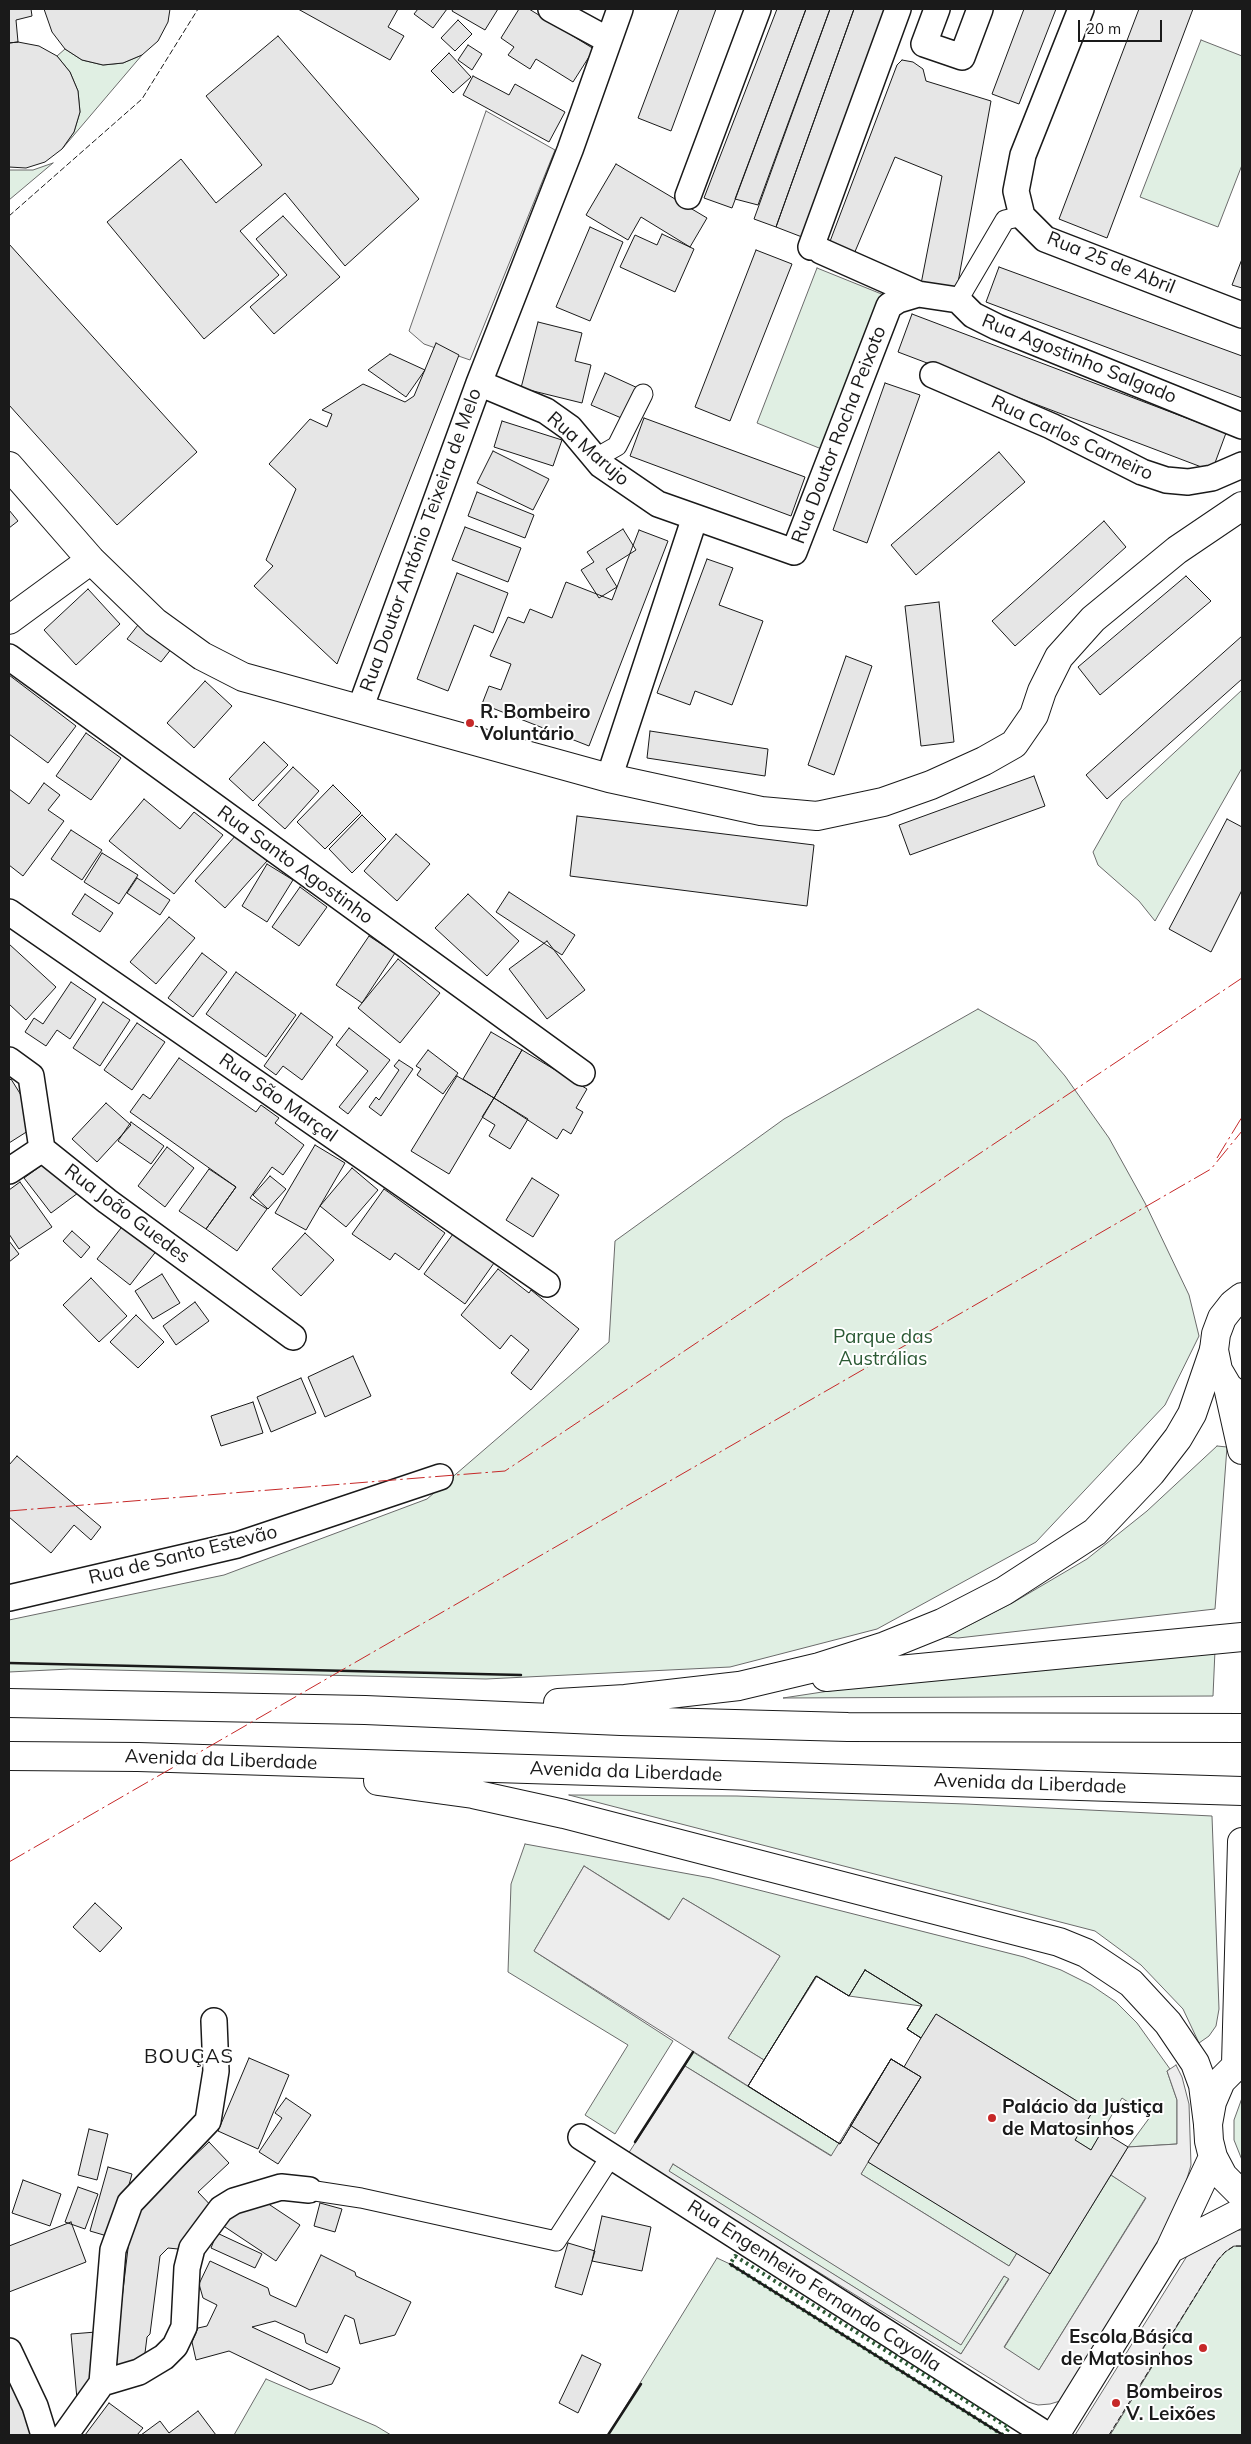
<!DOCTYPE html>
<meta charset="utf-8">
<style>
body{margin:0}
#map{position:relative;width:1251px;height:2444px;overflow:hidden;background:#fff;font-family:Mulish,sans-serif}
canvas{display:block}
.frame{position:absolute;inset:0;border:10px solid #1a1a1a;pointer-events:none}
.scale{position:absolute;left:1078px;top:20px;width:84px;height:22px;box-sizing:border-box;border:2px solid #1a1a1a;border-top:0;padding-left:6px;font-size:15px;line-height:18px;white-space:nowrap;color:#1a1a1a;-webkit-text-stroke:4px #fff;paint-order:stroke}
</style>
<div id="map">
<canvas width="1251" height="2444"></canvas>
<div class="frame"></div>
<div class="scale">20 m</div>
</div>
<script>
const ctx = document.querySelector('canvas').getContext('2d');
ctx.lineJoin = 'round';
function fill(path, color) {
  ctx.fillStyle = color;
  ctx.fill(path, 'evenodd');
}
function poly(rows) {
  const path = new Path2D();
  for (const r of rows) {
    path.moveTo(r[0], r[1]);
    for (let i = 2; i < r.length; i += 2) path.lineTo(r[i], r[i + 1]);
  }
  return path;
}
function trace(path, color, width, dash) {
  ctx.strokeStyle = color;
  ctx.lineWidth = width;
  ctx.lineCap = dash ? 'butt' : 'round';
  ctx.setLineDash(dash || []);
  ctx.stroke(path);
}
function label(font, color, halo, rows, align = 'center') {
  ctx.font = font + ' Mulish,sans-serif';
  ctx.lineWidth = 4;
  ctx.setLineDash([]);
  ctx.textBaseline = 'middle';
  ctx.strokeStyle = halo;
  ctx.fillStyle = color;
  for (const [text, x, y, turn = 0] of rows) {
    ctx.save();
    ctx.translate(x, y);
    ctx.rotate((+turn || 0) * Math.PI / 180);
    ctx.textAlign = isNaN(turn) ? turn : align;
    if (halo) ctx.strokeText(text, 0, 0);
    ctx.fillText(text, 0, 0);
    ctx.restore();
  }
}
const green = poly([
 [1201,40,1242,56,1242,165,1218,227,1140,197,1201,40],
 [65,49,82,60,103,65,123,63,142,55,62,149,74,132,80,112,78,91,70,72,57,56,65,49],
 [53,163,9,200,9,170,33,170,53,163],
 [817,268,884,295,824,450,757,423,817,268],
 [1242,690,1242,768,1155,921,1139,901,1098,865,1093,852,1122,801,1242,690],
 [978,1009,1036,1042,1065,1076,1109,1138,1145,1203,1189,1295,1199,1336,1165,1405,1036,1542,877,1629,730,1667,486,1679,70,1669,9,1672,9,1620,224,1575,427,1499,609,1342,615,1241,784,1119,978,1009],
 [1217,1446,1227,1447,1215,1609,958,1638,946,1637,1014,1602,1087,1559,1147,1511,1217,1446],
 [1215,1650,1213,1696,783,1698,888,1682,1215,1650],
 [569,1795,737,1796,966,1804,1212,1816,1219,2009,1216,2026,1209,2036,1199,2043,1183,2009,1141,1965,1095,1931,569,1795],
 [525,1844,711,1878,1024,1957,1061,1970,1091,1985,1116,2002,1137,2023,1170,2069,1167,2071,1177,2100,1177,2144,1128,2147,1150,2117,1122,2098,1091,2150,1075,2140,1093,2111,936,2014,921,2038,907,2029,921,2006,849,1996,817,1976,764,2060,728,2038,780,1956,683,1898,670,1920,584,1866,534,1951,673,2041,615,2134,585,2115,628,2045,508,1972,511,1884,525,1844],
 [693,2052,840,2144,832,2156,685,2066,693,2052],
 [1242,2098,1242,2160,1234,2140,1234,2120,1242,2098],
 [868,2162,1017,2253,1009,2266,861,2174,868,2162],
 [673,2164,961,2344,1004,2276,1009,2278,961,2354,668,2171,673,2164],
 [1111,2175,1146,2197,1039,2370,1004,2348,1111,2175],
 [1234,2246,1242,2246,1242,2435,1110,2435,1217,2261,1225,2252,1234,2246],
 [717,2258,730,2264,1003,2435,608,2435,717,2258],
 [266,2379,376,2426,391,2435,234,2435,266,2379]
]);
fill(green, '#e0efe3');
trace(green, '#6a6a6a', 1);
const parking = poly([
 [486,111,555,150,470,360,424,344,409,331,486,111],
 [584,1866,669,1920,683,1898,780,1956,728,2038,764,2060,748,2086,534,1951,584,1866],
 [1176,2065,1182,2077,1189,2104,1191,2165,1176,2216,1068,2391,1060,2401,1050,2404,1038,2405,1028,2402,628,2154,685,2066,831,2156,850,2125,879,2144,861,2174,1009,2266,1017,2253,1050,2274,1004,2347,1039,2370,1146,2198,1111,2175,1128,2147,1177,2144,1177,2100,1167,2071,1176,2065],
 [673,2164,961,2345,1004,2276,1009,2279,961,2354,669,2171,673,2164],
 [1242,2230,1242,2246,1234,2246,1225,2252,1217,2261,1110,2435,1075,2435,1187,2256,1195,2247,1227,2231,1242,2230]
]);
fill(parking, '#ededed');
trace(parking, '#6a6a6a', 1);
const building = poly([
 [9,9,31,9,32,16,16,20,18,42,9,43,9,9],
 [44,9,170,9,168,22,158,41,142,55,123,63,103,65,82,60,65,49,52,32,44,9],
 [298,9,398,9,388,27,404,36,390,60,298,9],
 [418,9,447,9,433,28,414,14,418,9],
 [453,9,498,9,485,30,452,11,453,9],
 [519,9,529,9,594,49,573,82,536,59,530,69,508,55,514,47,501,38,519,9],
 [679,9,716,9,671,131,638,118,679,9],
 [777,9,806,9,732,208,704,198,777,9],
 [806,9,830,9,758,205,735,199,806,9],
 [830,9,854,9,776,227,754,219,830,9],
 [854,9,885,9,802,237,776,227,854,9],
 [1024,9,1056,9,1019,104,992,94,1024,9],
 [1139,9,1193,9,1107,238,1059,219,1139,9],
 [458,20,472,34,455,51,441,38,458,20],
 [278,36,419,199,345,266,285,193,240,231,279,275,204,339,107,222,181,159,216,203,262,165,206,96,278,36],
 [18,42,39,46,57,56,70,72,78,91,80,112,74,132,62,149,45,162,26,168,9,167,9,43,18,42],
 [468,45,482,54,472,70,458,60,468,45],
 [449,53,471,77,453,93,431,71,449,53],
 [902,60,913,62,923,69,926,81,991,101,957,288,921,284,942,176,895,157,854,254,829,244,897,65,902,60],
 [473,76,509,95,515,84,565,112,549,142,463,95,473,76],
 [616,164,707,218,690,247,641,217,628,240,586,215,616,164],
 [283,216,340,277,274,334,250,307,287,275,256,239,283,216],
 [590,227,623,242,590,321,556,307,590,227],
 [662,234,694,249,675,292,620,267,635,235,657,245,662,234],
 [9,244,197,452,117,525,9,405,9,244],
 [756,250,792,264,730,421,695,407,756,250],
 [1242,259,1242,288,1232,285,1242,259],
 [999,267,1242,356,1242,398,986,302,999,267],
 [912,314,1226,433,1212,471,898,352,912,314],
 [538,322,582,333,575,361,591,365,582,403,521,388,538,322],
 [436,343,459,355,337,664,254,586,273,566,266,560,296,489,269,464,310,419,327,427,332,414,322,410,363,384,405,402,414,396,436,343],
 [390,354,425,370,406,397,368,370,390,354],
 [605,373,640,389,626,420,591,405,605,373],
 [885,383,920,395,867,543,833,530,885,383],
 [644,418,805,477,791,516,630,456,644,418],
 [502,421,562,440,553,466,494,447,502,421],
 [493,451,549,479,533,510,477,483,493,451],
 [999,452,1025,482,916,575,891,545,999,452],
 [477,492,534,515,525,538,468,516,477,492],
 [9,510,18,521,9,528,9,510],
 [1104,521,1126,547,1015,646,992,621,1104,521],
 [465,527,521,548,508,582,452,560,465,527],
 [623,529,636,550,606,569,617,587,599,598,581,570,594,562,587,552,623,529],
 [639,530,668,541,589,746,482,704,489,686,501,690,511,664,490,656,508,617,524,623,530,609,552,618,566,582,612,600,639,530],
 [707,559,733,568,719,605,763,621,732,705,695,691,690,705,657,693,707,559],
 [457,573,508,593,493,633,474,625,448,691,417,679,457,573],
 [1186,576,1211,601,1100,695,1078,667,1186,576],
 [88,589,120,624,76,665,44,630,88,589],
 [939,602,954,742,921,746,905,606,939,602],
 [138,625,172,648,161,662,127,639,138,625],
 [1242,636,1242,679,1107,799,1086,775,1242,636],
 [846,656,872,666,834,775,808,765,846,656],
 [9,675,76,726,48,763,9,734,9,675],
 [205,681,232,706,194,748,167,723,205,681],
 [650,731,768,749,765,776,647,758,650,731],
 [86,733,121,758,91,800,56,776,86,733],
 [264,742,288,765,253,801,229,779,264,742],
 [293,767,319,791,285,829,258,805,293,767],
 [1034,776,1045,806,910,855,899,825,1034,776],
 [44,783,60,795,48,810,64,821,23,876,9,865,9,789,29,804,44,783],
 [333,785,361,813,325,849,297,822,333,785],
 [144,799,180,829,194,812,223,835,174,894,109,841,144,799],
 [362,815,386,839,352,873,329,849,362,815],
 [577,816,814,845,807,906,570,876,577,816],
 [1227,819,1242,827,1242,890,1211,952,1169,929,1227,819],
 [71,830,102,850,82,880,51,859,71,830],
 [237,834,267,861,225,908,195,881,237,834],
 [396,834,430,864,397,901,364,871,396,834],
 [102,853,138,875,119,904,84,882,102,853],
 [267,864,293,880,267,922,242,906,267,864],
 [137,878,170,900,160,915,127,893,137,878],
 [300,887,327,907,299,946,272,927,300,887],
 [509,892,575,935,562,955,496,912,509,892],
 [85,894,113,913,100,932,72,914,85,894],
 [468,894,519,941,487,976,435,928,468,894],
 [169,917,195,938,156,984,130,962,169,917],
 [369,936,395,953,362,1003,336,985,369,936],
 [547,941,585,990,547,1019,509,969,547,941],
 [9,944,56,987,26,1020,9,1004,9,944],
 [202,953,227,972,193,1017,168,998,202,953],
 [398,959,440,993,400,1043,358,1008,398,959],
 [236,972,296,1015,266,1057,206,1014,236,972],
 [71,982,96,999,70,1039,57,1030,46,1046,25,1032,34,1018,43,1024,71,982],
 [103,1002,130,1020,100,1066,73,1048,103,1002],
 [301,1013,333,1037,302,1080,283,1066,276,1075,264,1066,301,1013],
 [137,1023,165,1042,132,1090,104,1070,137,1023],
 [349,1028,390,1060,348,1114,339,1107,368,1071,336,1045,349,1028],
 [491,1032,522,1050,494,1098,463,1079,491,1032],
 [428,1050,458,1073,443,1094,417,1075,421,1069,416,1066,428,1050],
 [522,1050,587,1089,576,1108,583,1112,571,1134,563,1129,557,1139,494,1098,522,1050],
 [179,1058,256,1112,261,1105,279,1118,275,1123,304,1145,283,1175,272,1167,250,1198,267,1209,237,1251,206,1229,236,1187,130,1112,143,1094,150,1099,179,1058],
 [399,1060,413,1069,381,1116,369,1107,376,1097,379,1100,399,1070,394,1066,399,1060],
 [457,1076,494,1098,449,1174,411,1151,457,1076],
 [11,1079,39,1124,9,1143,9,1081,11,1079],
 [494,1098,528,1119,510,1149,489,1136,495,1125,482,1117,494,1098],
 [106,1103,131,1125,97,1162,72,1139,106,1103],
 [131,1122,164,1146,151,1164,118,1141,131,1122],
 [315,1145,345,1163,306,1230,275,1213,315,1145],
 [167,1147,194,1168,165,1207,138,1186,167,1147],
 [52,1158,78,1193,51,1213,24,1178,52,1158],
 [352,1168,378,1190,346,1227,320,1206,352,1168],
 [209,1169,236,1187,206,1229,179,1211,209,1169],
 [270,1176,286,1189,268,1209,253,1195,270,1176],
 [532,1178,559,1195,533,1237,506,1220,532,1178],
 [20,1182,52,1227,19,1249,9,1234,9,1190,20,1182],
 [384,1189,445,1233,419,1270,395,1253,390,1260,352,1234,384,1189],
 [128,1219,161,1245,130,1285,97,1259,128,1219],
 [72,1231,90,1247,81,1258,63,1241,72,1231],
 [305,1233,334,1260,301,1296,272,1269,305,1233],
 [453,1234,494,1263,465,1304,424,1274,453,1234],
 [9,1241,19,1254,9,1262,9,1241],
 [498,1269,529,1293,531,1290,579,1329,531,1390,511,1373,529,1350,511,1335,500,1349,461,1315,498,1269],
 [162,1274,180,1303,153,1319,135,1291,162,1274],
 [91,1278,127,1316,99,1342,63,1305,91,1278],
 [195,1302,209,1321,176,1345,163,1326,195,1302],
 [136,1315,164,1342,138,1368,110,1342,136,1315],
 [353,1356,371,1396,325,1417,308,1377,353,1356],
 [301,1378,316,1413,271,1432,257,1397,301,1378],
 [253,1402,263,1433,221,1446,211,1416,253,1402],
 [17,1456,101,1527,91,1540,74,1525,51,1553,9,1517,9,1465,17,1456],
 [95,1903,122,1928,100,1952,73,1927,95,1903],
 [865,1970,922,2005,907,2029,921,2038,936,2014,1093,2111,1075,2140,1091,2150,1102,2131,1128,2147,1050,2274,868,2162,921,2077,891,2059,840,2144,748,2086,816,1976,849,1996,865,1970],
 [865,1970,922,2005,907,2029,921,2038,904,2067,891,2059,840,2144,748,2086,816,1976,849,1996,865,1970],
 [249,2058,289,2075,258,2149,218,2131,249,2058],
 [891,2059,921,2077,879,2144,850,2125,891,2059],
 [286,2098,311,2115,278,2164,259,2152,282,2118,275,2113,286,2098],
 [89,2129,108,2134,97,2180,78,2175,89,2129],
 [209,2142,229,2163,198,2192,217,2212,178,2249,168,2248,160,2256,150,2334,147,2337,143,2369,114,2365,132,2215,209,2142],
 [108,2167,132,2174,114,2238,90,2231,108,2167],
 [23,2180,61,2194,50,2226,12,2213,23,2180],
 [78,2187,98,2194,85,2229,65,2222,78,2187],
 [246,2189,300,2225,276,2261,222,2225,246,2189],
 [320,2203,342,2209,335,2232,314,2226,320,2203],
 [602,2216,651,2227,642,2271,592,2261,602,2216],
 [71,2222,86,2262,9,2292,9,2246,71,2222],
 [217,2233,262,2254,255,2268,211,2248,217,2233],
 [568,2243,595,2251,582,2295,555,2287,568,2243],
 [321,2255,355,2272,356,2276,411,2302,395,2335,360,2344,354,2319,345,2315,327,2353,306,2343,304,2334,275,2321,252,2327,340,2368,332,2384,310,2390,229,2351,196,2360,192,2342,198,2328,207,2326,217,2305,203,2298,199,2284,210,2261,268,2288,270,2295,296,2307,321,2255],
 [96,2332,102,2398,77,2399,71,2334,96,2332],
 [582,2355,601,2364,578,2413,559,2403,582,2355],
 [9,2381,49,2435,9,2435,9,2381],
 [109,2403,143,2428,137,2435,85,2435,109,2403],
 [198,2411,216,2435,141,2435,160,2421,169,2433,198,2411]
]);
fill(building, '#e6e6e6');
trace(building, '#1a1a1a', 1);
const pedestrian = poly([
 [958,300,1005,220,1022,216],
 [596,458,617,446,643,394],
 [309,2190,361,2198,556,2241,611,2156]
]);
const minor = poly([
 [551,9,608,40],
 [937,9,924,44,962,57,980,9],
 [1081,9,1023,155,1016,191,1022,216,1045,239,1242,315],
 [688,196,758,9],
 [811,247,898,9],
 [821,251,918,294,958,300,973,315,997,327,1242,426],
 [933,375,1051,426,1142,472,1166,480,1188,482,1212,478,1242,465],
 [479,383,546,411,570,428,601,465,658,504,794,552,889,306,898,300,918,294],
 [9,657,582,1073],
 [360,709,479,383,570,150,620,9],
 [609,778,695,517],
 [9,912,547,1284],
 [9,1060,31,1076,42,1149,107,1201,293,1337],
 [9,1171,42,1149],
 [9,1598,237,1545,440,1477],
 [581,2137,1047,2435],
 [9,2351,35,2406,44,2435],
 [102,2383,139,2372,164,2357,175,2346,184,2327,187,2268,192,2248,221,2209,234,2201,281,2187,309,2190],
 [65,2435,102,2383,113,2250,130,2203,208,2121,216,2071,214,2021]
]);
const tertiary = poly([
 [9,466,91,560,155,622,202,656,243,677,609,778,761,811,817,816,883,802,931,785,984,761,1014,744,1034,715,1042,691,1059,657,1093,619,1177,550,1242,506],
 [9,620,91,560],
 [1242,1297,1233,1304,1222,1318,1216,1334,1214,1350,1218,1370,1228,1387,1242,1399],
 [1228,1387,1242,1450],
 [1242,2060,1221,2081,1212,2102,1208,2124,1209,2141,1213,2157,1223,2176,1242,2195],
 [1236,2064,1242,1842],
 [1170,2249,1242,2212],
 [1055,2435,1170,2249,1213,2157]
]);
const trunk = poly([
 [826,1677,1242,1637],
 [9,1703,365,1710,621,1721,848,1727,1242,1728],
 [558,1703,625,1699,739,1686,819,1667,885,1646,942,1623,1004,1591,1095,1532,1151,1473,1178,1438,1192,1414,1214,1350],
 [9,1756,138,1757,1242,1791],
 [378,1781,473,1794,564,1814,1059,1942,1086,1953,1131,1983,1168,2023,1195,2063,1203,2085,1208,2124]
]);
trace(pedestrian, '#1a1a1a', 21);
trace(minor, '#1a1a1a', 28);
trace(tertiary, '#1a1a1a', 30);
trace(trunk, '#1a1a1a', 30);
trace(pedestrian, '#fff', 19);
trace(minor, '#fff', 25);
trace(tertiary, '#fff', 28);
trace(trunk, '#fff', 28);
trace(poly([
 [1003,2435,730,2264,735,2256,1009,2428,1004,2435]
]), '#2b5a34', 4, [2.5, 4]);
trace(poly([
 [9,216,142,99,198,9],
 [1109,2435,1217,2261,1225,2252,1234,2246,1242,2246]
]), '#1a1a1a', 1, [6, 2.5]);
trace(poly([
 [9,1663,521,1675],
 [635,2142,693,2052],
 [730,2264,1003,2435],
 [608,2435,641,2384]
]), '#1a1a1a', 2.5);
trace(poly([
 [1217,1158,1242,1117],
 [9,1511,505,1471,1242,978],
 [9,1862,1211,1169,1242,1131]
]), '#c62828', 1, [18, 4, 2.5, 4]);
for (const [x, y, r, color] of [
 [470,723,5,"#c62828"],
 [992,2118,5,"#c62828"],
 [1203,2348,5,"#c62828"],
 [1116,2403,5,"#c62828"]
]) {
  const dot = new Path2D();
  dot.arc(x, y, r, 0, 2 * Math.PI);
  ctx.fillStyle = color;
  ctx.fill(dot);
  trace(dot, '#fff', 2);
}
label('19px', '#1a1a1a', '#fff', [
 ["Rua 25 de Abril",1111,263,22],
 ["Rua Agostinho Salgado",1079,359,22],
 ["Rua Doutor Rocha Peixoto",839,435,-69],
 ["Rua Carlos Carneiro",1072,438,25],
 ["Rua Marujo",588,449,41],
 ["Rua Doutor António Teixeira de Melo",421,540,-70],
 ["Rua Santo Agostinho",295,865,36],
 ["Rua São Marçal",278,1098,35],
 ["Rua João Guedes",127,1214,37],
 ["Rua de Santo Estevão",183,1555,-14],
 ["Avenida da Liberdade",221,1760,2],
 ["Avenida da Liberdade",626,1772,2],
 ["Avenida da Liberdade",1030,1784,2],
 ["Rua Engenheiro Fernando Cayolla",814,2286,33]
]);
label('bold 19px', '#1a1a1a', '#fff', [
 ["R. Bombeiro",480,712],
 ["Voluntário",480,734],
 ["Palácio da Justiça",1002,2107],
 ["de Matosinhos",1002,2129],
 ["Escola Básica",1193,2337,"right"],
 ["de Matosinhos",1193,2359,"right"],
 ["Bombeiros",1126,2392],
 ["V. Leixões",1126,2414]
], 'left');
label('19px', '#2b5a34', '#fff', [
 ["Parque das",883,1337],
 ["Austrálias",883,1359]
]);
ctx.letterSpacing = '1px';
label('20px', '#1a1a1a', '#fff', [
 ["BOUÇAS",189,2057]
]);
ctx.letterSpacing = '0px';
</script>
